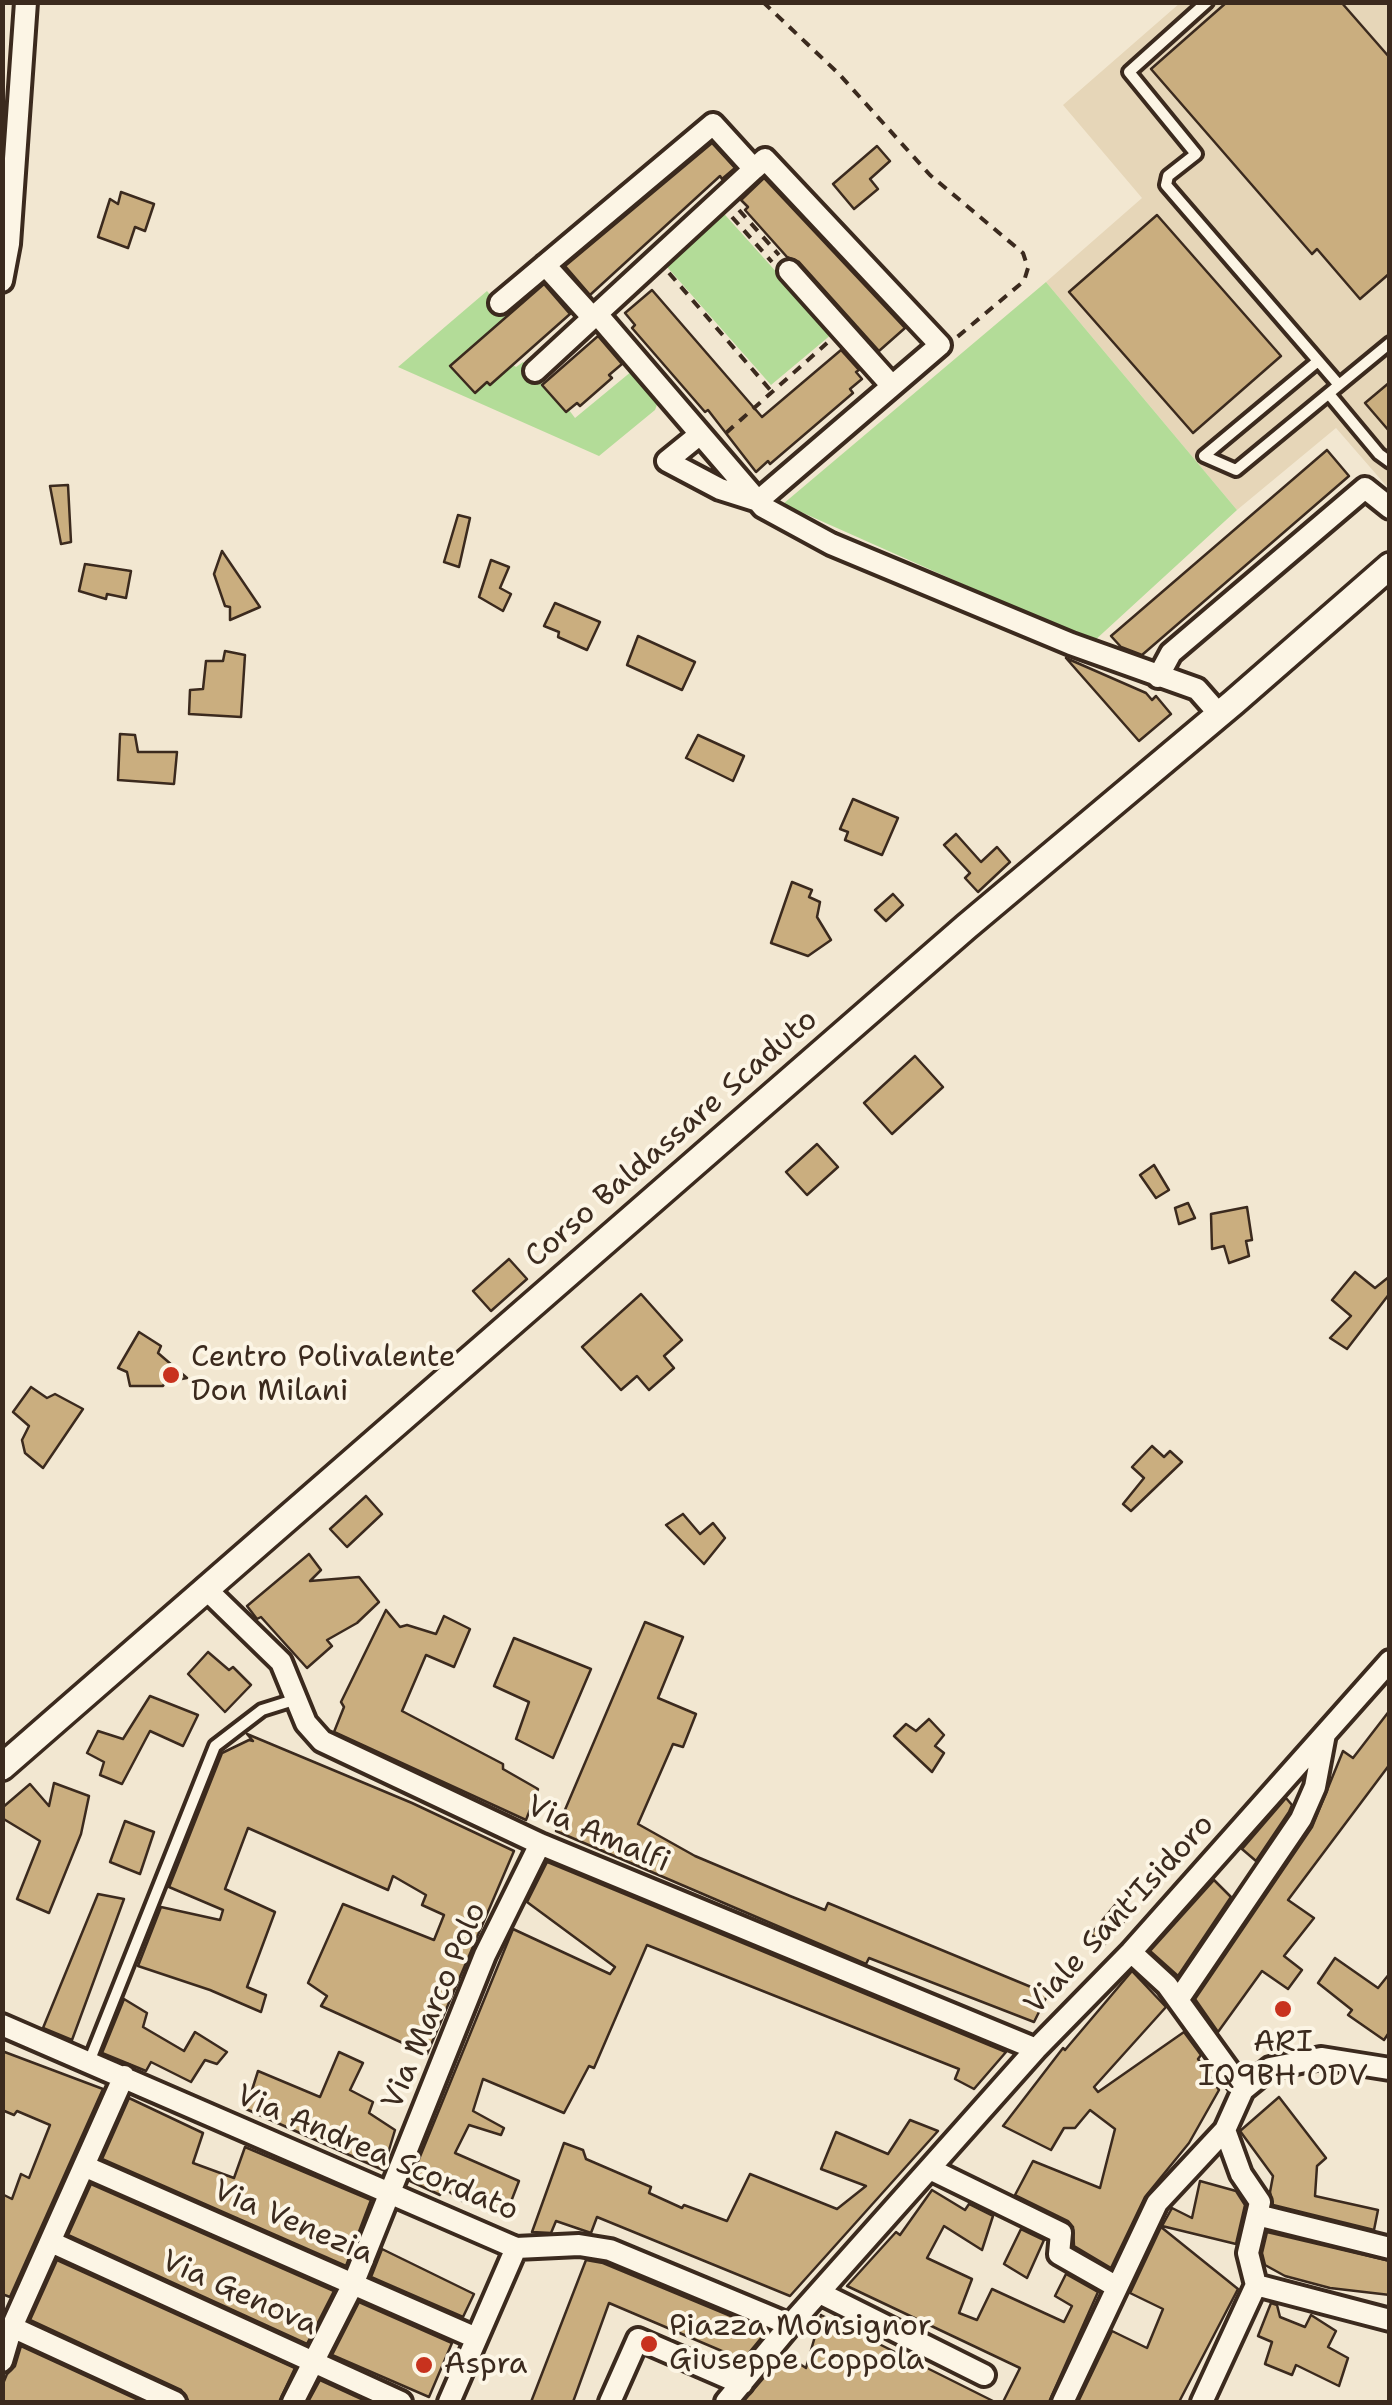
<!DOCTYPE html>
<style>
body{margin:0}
#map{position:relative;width:1392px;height:2405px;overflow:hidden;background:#f2e7d1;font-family:"Shantell Sans",sans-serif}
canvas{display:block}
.frame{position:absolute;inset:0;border:5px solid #3b2a1e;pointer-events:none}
</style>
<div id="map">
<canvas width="1392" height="2405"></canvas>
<div class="frame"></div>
</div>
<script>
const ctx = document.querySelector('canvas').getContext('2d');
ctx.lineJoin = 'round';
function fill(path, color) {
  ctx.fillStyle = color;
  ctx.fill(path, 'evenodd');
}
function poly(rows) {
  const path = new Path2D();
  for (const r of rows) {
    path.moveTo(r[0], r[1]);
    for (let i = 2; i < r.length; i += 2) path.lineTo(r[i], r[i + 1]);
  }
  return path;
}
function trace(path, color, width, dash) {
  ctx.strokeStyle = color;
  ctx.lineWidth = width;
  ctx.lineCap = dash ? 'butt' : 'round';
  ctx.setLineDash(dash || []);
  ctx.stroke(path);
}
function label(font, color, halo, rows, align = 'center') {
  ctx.font = font + ' "Shantell Sans",sans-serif';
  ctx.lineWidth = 8;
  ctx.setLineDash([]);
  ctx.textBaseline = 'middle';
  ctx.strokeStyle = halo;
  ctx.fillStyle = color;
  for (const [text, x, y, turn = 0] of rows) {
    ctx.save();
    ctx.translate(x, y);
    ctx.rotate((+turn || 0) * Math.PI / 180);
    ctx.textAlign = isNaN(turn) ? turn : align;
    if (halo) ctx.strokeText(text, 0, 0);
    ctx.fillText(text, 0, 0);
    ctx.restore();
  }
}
fill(poly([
 [1180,3,1389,3,1389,489,1336,428,1237,510,1046,282,1142,198,1063,105]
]), '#e6d6b8');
fill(poly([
 [718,207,832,334,771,385,660,259],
 [1046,282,1237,510,1093,642,783,504],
 [487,291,508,316,451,366,475,392,487,382,491,385,513,365,516,367,523,362,566,412,569,410,575,418,632,371,658,402,655,410,599,456,398,367]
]), '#b3dc98');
const building = poly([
 [1227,2,1341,2,1390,58,1390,273,1360,299,1317,249,1312,254,1151,69,1227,2],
 [712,143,735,168,722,179,720,176,590,295,565,266,712,143],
 [877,146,890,161,870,179,878,189,854,209,833,184,877,146],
 [764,178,905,328,879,351,799,262,787,257,745,210,748,207,741,200,764,178],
 [121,192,154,204,145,231,135,227,128,248,98,237,110,199,118,204,121,192],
 [1157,215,1281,356,1193,433,1069,292,1157,215],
 [544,284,570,314,490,385,487,382,475,393,450,366,544,284],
 [652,290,762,417,841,350,859,370,856,372,862,379,850,389,853,393,770,464,768,461,756,472,708,410,705,412,632,328,635,325,625,313,652,290],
 [598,336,622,364,609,375,612,378,580,406,577,403,566,412,542,385,598,336],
 [1390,382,1390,432,1365,403,1390,382],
 [1327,450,1349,476,1142,655,1121,647,1111,636,1327,450],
 [68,485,71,542,61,544,50,486,68,485],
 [458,515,470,518,459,567,444,562,458,515],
 [222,551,260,607,230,620,230,607,225,606,214,574,222,551],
 [491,560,509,567,500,588,511,594,503,611,479,597,491,560],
 [85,564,131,571,126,598,107,594,106,599,79,591,85,564],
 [555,603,600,622,587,650,558,637,559,632,544,626,555,603],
 [638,636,695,662,682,690,627,665,638,636],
 [225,651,245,655,241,717,189,714,190,690,203,689,206,661,223,661,225,651],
 [1066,658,1146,693,1152,700,1156,696,1171,714,1139,741,1066,658],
 [120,734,135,735,138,752,177,752,174,784,118,780,120,734],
 [698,735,744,756,733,781,686,758,698,735],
 [853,799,898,818,882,855,845,840,848,832,840,829,853,799],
 [956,834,981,862,997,847,1010,862,978,892,965,878,970,873,944,845,956,834],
 [792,882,812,890,809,897,820,902,817,917,831,940,808,956,771,943,792,882],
 [893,894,903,905,886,921,875,910,893,894],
 [915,1056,943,1087,892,1134,864,1103,915,1056],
 [817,1144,838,1167,807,1195,786,1172,817,1144],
 [1154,1165,1169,1190,1156,1198,1140,1175,1154,1165],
 [1188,1203,1195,1218,1179,1224,1175,1208,1188,1203],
 [1247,1207,1252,1240,1246,1241,1249,1256,1229,1263,1224,1246,1212,1249,1211,1214,1247,1207],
 [509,1259,527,1279,491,1311,473,1291,509,1259],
 [1355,1272,1375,1288,1390,1276,1390,1293,1347,1349,1330,1338,1351,1316,1332,1300,1355,1272],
 [641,1294,682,1340,664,1356,674,1368,649,1390,637,1376,621,1390,582,1347,641,1294],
 [139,1332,161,1346,158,1353,187,1378,165,1382,163,1386,130,1386,127,1372,118,1368,139,1332],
 [31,1387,47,1398,55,1394,83,1409,43,1468,25,1453,22,1440,29,1426,13,1412,31,1387],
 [1152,1446,1164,1457,1170,1451,1182,1462,1131,1511,1123,1504,1144,1478,1132,1467,1152,1446],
 [366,1496,382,1514,347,1547,330,1529,366,1496],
 [683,1514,700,1534,713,1523,725,1538,704,1564,666,1525,683,1514],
 [309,1554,321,1570,310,1581,359,1577,379,1602,357,1623,327,1640,332,1646,307,1668,261,1617,257,1619,247,1606,309,1554],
 [386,1610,400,1627,407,1625,436,1634,444,1616,470,1629,454,1667,426,1655,402,1711,503,1764,503,1769,538,1789,526,1820,334,1732,344,1707,341,1702,386,1610],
 [645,1622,683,1637,658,1698,696,1714,683,1747,673,1744,638,1824,695,1856,790,1896,825,1910,828,1903,1048,1994,1034,2022,869,1958,866,1964,556,1831,645,1622],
 [514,1638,591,1669,553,1758,516,1739,529,1702,494,1686,514,1638],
 [208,1652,229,1670,233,1667,251,1685,225,1712,188,1674,208,1652],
 [150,1696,198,1715,183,1746,150,1731,122,1784,100,1775,104,1762,87,1753,98,1731,123,1739,150,1696],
 [1390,1710,1390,1764,1288,1900,1314,1918,1284,1956,1302,1970,1288,1989,1262,1971,1218,2032,1195,1999,1312,1827,1343,1751,1353,1758,1390,1710],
 [929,1719,944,1735,935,1746,944,1753,932,1772,894,1736,906,1724,916,1731,929,1719],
 [247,1734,412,1803,514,1851,427,2054,321,2006,327,1996,308,1983,343,1904,434,1940,444,1915,422,1905,426,1895,393,1876,388,1890,248,1828,225,1889,275,1912,247,1987,266,1995,261,2012,210,1990,138,1966,161,1907,220,1920,223,1910,169,1887,222,1753,249,1740,253,1741,247,1734],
 [54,1783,89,1796,81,1834,49,1913,17,1899,40,1841,2,1818,2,1808,30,1784,49,1806,54,1783],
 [1286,1798,1292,1805,1289,1812,1256,1861,1242,1849,1286,1798],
 [125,1821,154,1832,140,1874,110,1862,125,1821],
 [547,1862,550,1863,1006,2052,974,2089,955,2079,959,2069,647,1945,594,2068,589,2066,564,2113,483,2079,473,2111,504,2128,501,2135,469,2125,455,2153,519,2181,507,2212,464,2197,462,2201,444,2188,440,2195,410,2181,513,1929,610,1974,615,1967,527,1902,547,1862],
 [1214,1880,1231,1897,1178,1976,1150,1951,1214,1880],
 [98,1894,124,1899,72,2040,43,2028,98,1894],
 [1115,1905,1128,1917,1104,1945,1091,1934,1115,1905],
 [1335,1958,1378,1988,1390,1973,1390,2031,1384,2040,1348,2015,1352,2010,1318,1983,1335,1958],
 [1132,1971,1166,2007,1094,2087,1098,2092,1184,2032,1201,2055,1198,2059,1219,2090,1189,2143,1145,2197,1111,2268,1074,2246,1073,2227,1068,2221,1015,2195,1033,2161,1100,2188,1115,2129,1090,2110,1075,2128,1064,2128,1051,2150,1003,2126,1063,2048,1065,2050,1132,1971],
 [124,1999,147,2013,143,2027,184,2051,195,2032,227,2052,217,2064,205,2060,191,2082,151,2062,146,2071,102,2053,124,1999],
 [2,2051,103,2089,10,2297,2,2294,2,2194,12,2199,21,2174,29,2178,50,2125,17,2111,14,2115,2,2110,2,2051],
 [339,2052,363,2063,350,2090,373,2102,369,2113,395,2130,383,2170,246,2109,258,2071,320,2097,339,2052],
 [1279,2097,1326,2158,1317,2166,1315,2196,1378,2210,1374,2230,1273,2205,1270,2192,1273,2176,1240,2131,1279,2097],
 [129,2098,203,2133,193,2163,234,2178,245,2147,371,2200,346,2266,102,2159,129,2098],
 [910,2120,938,2131,790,2296,597,2217,591,2233,556,2221,551,2233,532,2232,564,2143,583,2150,586,2159,651,2187,649,2193,682,2208,684,2205,727,2221,750,2174,837,2209,866,2186,821,2169,836,2132,888,2154,910,2120],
 [1200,2181,1236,2191,1245,2205,1236,2244,1162,2226,1172,2208,1192,2218,1200,2181],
 [91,2184,334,2291,307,2344,68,2235,91,2184],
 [932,2190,965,2210,969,2204,993,2216,982,2250,944,2226,927,2258,972,2279,959,2313,977,2320,992,2289,1064,2322,1072,2306,1055,2296,1066,2274,1098,2292,1049,2402,1003,2402,1020,2368,847,2286,896,2232,900,2235,932,2190],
 [1161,2227,1238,2289,1179,2402,1078,2402,1112,2331,1147,2348,1163,2309,1130,2293,1161,2227],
 [1021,2229,1044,2240,1027,2278,1004,2264,1021,2229],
 [1267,2232,1390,2261,1390,2295,1330,2288,1285,2276,1265,2265,1262,2253,1267,2232],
 [382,2249,474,2294,463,2317,371,2277,382,2249],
 [57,2260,295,2368,279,2402,189,2402,181,2390,30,2320,57,2260],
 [586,2260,603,2263,767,2331,743,2360,609,2303,573,2402,531,2402,586,2260],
 [359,2302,452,2343,429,2397,332,2355,359,2302],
 [1271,2303,1277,2305,1280,2317,1305,2327,1311,2315,1336,2331,1328,2347,1348,2358,1339,2386,1296,2365,1292,2375,1265,2364,1272,2342,1258,2336,1271,2303],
 [821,2315,995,2402,743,2402,784,2354,806,2368,821,2315],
 [21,2346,143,2402,2,2402,2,2386,7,2374,15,2366,21,2346],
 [320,2380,368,2402,308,2402,320,2380]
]);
fill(building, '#caae7f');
trace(building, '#3b2a1e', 2.5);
const service = poly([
 [1207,2,1129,72,1196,154,1168,176,1166,185,1339,385,1236,470,1204,456,1318,361],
 [1339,385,1390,343],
 [1329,394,1379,454,1390,462],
 [89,2062,215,1746,262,1710,297,1699]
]);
const minor = poly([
 [545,265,593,318],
 [789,271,892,386],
 [2,281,9,244,26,2],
 [500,303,713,124,754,169,765,159,940,345,758,501,720,489,667,461,699,435],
 [597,314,763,507,831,544,1071,644,1197,689,1219,714],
 [535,371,754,169],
 [1158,677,1171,653,1365,488,1390,508],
 [205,1588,281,1662,306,1723,322,1741,540,1844,1036,2049],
 [1131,1952,1167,1985,1243,2090],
 [1178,2000,1301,1819,1315,1787,1325,1734],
 [2,2025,516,2248,579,2245,610,2250,790,2325],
 [84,2166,476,2338],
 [930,2169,1061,2233,1059,2254,1117,2287],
 [1257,2215,1390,2248],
 [51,2242,401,2402],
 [1256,2285,1390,2320],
 [820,2293,984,2375],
 [12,2327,175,2402],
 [2,2361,12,2327,124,2076],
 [293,2402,354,2282,485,1955,540,1844],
 [449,2402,516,2248],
 [610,2402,638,2339,742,2384],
 [726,2402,790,2325,1036,2049,1131,1952,1390,1661],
 [1063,2402,1157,2203,1225,2130,1243,2090,1270,2068,1321,2058,1390,2069],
 [1202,2402,1256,2285,1248,2253,1260,2202,1241,2174,1225,2130]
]);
const tertiary = poly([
 [2,1767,966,927,1234,702,1390,566]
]);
trace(service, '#3b2a1e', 18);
trace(minor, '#3b2a1e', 28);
trace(tertiary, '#3b2a1e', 32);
trace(poly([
 [763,2,839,74,930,175,1023,253,1028,268,1024,281,956,338],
 [739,210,779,255],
 [732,217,772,262],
 [669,273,772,392],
 [726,433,827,343]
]), '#3b2a1e', 4, [10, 8]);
trace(service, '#fcf5e5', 10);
trace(minor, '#fcf5e5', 20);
trace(tertiary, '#fcf5e5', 25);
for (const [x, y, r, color] of [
 [171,1375,10,"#c8321e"],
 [1283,2009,10,"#c8321e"],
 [649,2344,10,"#c8321e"],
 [424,2365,10,"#c8321e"]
]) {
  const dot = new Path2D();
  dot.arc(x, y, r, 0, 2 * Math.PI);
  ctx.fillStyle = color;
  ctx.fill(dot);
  trace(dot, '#fcf5e5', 4);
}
label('30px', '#3b2a1e', '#fcf5e5', [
 ["Corso Baldassare Scaduto",672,1139,-41],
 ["Via Amalfi",598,1835,23],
 ["Viale Sant'Isidoro",1120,1915,-47],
 ["Via Marco Polo",435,2006,-67],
 ["Via Andrea Scordato",377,2154,23],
 ["Via Venezia",293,2223,23],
 ["Via Genova",239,2294,24]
]);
label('30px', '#3b2a1e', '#fcf5e5', [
 ["Centro Polivalente",191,1358],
 ["Don Milani",191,1392],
 ["ARI",1283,2043,"center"],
 ["IQ9BH ODV",1283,2077,"center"],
 ["Piazza Monsignor",669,2327],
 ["Giuseppe Coppola",669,2361],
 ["Aspra",444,2365]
], 'left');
</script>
